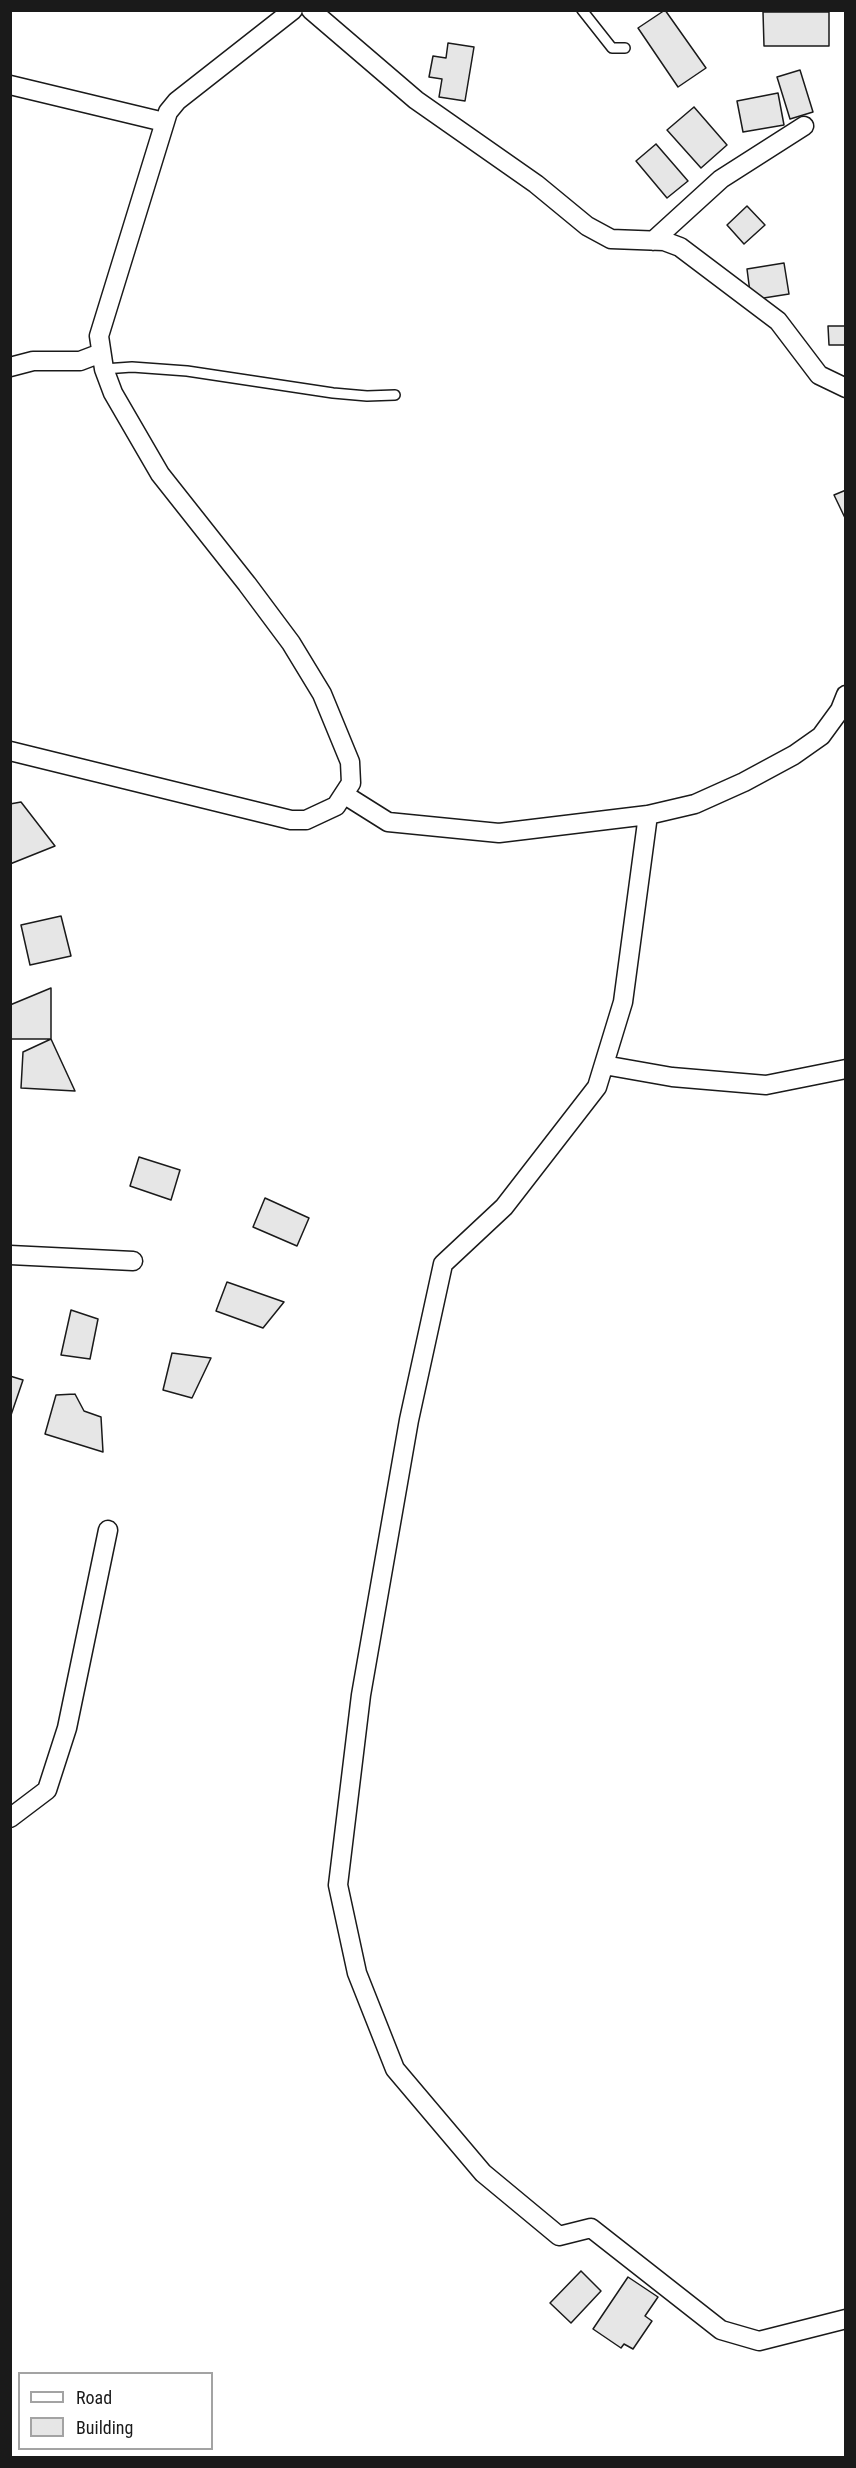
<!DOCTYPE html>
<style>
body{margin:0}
#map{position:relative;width:856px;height:2468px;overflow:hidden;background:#fff;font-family:"Roboto Condensed",sans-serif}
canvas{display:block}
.frame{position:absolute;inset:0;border:12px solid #1a1a1a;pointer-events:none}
.legend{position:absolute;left:18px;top:2372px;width:195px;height:78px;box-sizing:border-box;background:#fff;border:2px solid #a3a3a3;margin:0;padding:8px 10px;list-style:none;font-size:18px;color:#1a1a1a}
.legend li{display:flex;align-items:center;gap:12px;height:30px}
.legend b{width:30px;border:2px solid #a3a3a3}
</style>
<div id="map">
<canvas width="856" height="2468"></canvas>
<div class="frame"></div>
<ul class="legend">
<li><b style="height:8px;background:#fff"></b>Road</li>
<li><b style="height:16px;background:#e6e6e6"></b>Building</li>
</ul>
</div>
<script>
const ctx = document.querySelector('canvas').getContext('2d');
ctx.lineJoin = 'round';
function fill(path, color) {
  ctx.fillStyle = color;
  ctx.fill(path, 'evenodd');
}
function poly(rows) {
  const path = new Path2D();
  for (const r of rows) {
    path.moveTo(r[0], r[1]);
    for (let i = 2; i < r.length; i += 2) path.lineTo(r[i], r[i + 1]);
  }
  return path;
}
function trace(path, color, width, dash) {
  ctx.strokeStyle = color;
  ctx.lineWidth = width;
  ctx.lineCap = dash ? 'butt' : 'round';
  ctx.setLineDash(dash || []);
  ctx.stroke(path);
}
const building = poly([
 [665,10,706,68,678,87,638,28,665,10],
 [763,12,829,12,829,46,764,46,763,12],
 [448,43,474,47,465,101,439,97,442,79,429,77,433,56,446,58,448,43],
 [800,70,813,112,790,119,777,77,800,70],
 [778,93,784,125,743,132,737,101,778,93],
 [694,107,727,145,701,168,667,130,694,107],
 [656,144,688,181,667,198,636,161,656,144],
 [747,206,765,225,744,244,727,225,747,206],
 [784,263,789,294,751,300,747,269,784,263],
 [828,326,846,326,846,345,829,345,828,326],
 [846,490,846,520,834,495,846,490],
 [21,802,55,846,10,864,10,804,21,802],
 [61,916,71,956,30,965,21,925,61,916],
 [51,988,51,1039,10,1039,10,1005,51,988],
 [51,1039,75,1091,21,1088,23,1052,51,1039],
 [139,1157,180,1170,171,1200,130,1186,139,1157],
 [265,1198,309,1218,297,1246,253,1227,265,1198],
 [227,1282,284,1302,263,1328,216,1311,227,1282],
 [71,1310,98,1319,90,1359,61,1355,71,1310],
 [172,1353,211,1358,192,1398,163,1390,172,1353],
 [10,1376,23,1380,10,1418,10,1376],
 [75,1394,84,1411,101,1417,103,1452,45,1434,56,1395,75,1394],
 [581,2271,601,2291,571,2323,550,2303,581,2271],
 [628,2277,658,2297,645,2316,652,2321,633,2349,624,2344,621,2348,593,2329,628,2277]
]);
fill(building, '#e6e6e6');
trace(building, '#1a1a1a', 1.5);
const service = poly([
 [582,10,612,48,625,48],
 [104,369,132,367,187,371,333,393,367,396,395,395]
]);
const minor = poly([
 [311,10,416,100,536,184,587,226,611,239,664,241,680,247,778,321,819,375,846,388],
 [10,85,164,122],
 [653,241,721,179,804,126],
 [10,367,33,361,80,361,101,353],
 [10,751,291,820,306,820,336,806,351,783,350,762,322,694,291,643,247,584,160,474,113,393,104,369,99,336,168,112,177,101,293,10],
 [345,795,388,822,499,833,648,815,695,804,744,782,794,755,821,736,840,710,846,695],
 [648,815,623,1002,597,1087,504,1207,443,1264,409,1420,361,1695,338,1885,357,1973,395,2069,483,2173,559,2236,591,2228,721,2330,759,2341,846,2319],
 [604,1065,672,1077,766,1085,846,1069],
 [10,1255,133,1261],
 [10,1818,47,1790,67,1728,108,1530]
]);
trace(service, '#1a1a1a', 12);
trace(minor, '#1a1a1a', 21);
trace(service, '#fff', 9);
trace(minor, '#fff', 18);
</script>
